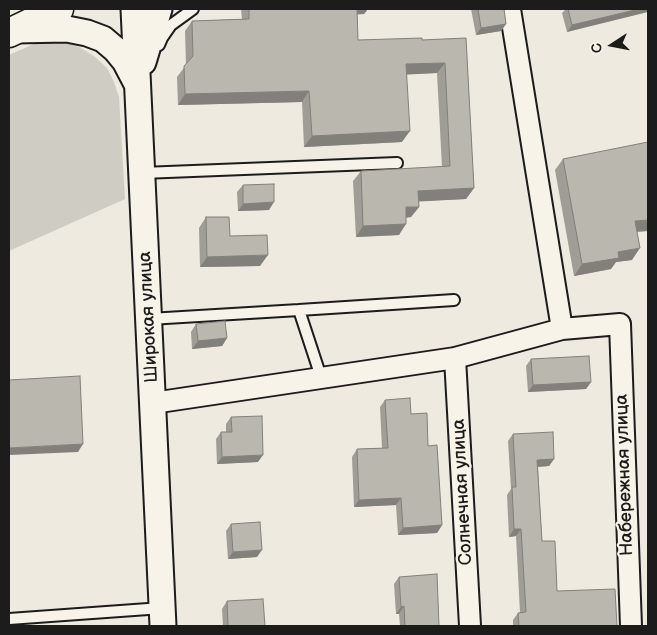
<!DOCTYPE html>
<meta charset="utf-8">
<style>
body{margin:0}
#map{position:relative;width:657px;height:635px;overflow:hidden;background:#eeeae0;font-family:"Balsamiq Sans",sans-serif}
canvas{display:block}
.frame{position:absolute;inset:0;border:10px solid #1c1c1c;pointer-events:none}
.north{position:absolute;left:587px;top:20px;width:50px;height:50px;-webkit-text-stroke:4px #f7f3e8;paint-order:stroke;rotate:259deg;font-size:14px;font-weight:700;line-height:20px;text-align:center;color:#1c1c1c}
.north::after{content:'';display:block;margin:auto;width:18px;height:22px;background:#1c1c1c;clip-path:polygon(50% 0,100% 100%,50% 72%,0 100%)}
</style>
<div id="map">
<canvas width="657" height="635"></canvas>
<div class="frame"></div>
<div class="north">С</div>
</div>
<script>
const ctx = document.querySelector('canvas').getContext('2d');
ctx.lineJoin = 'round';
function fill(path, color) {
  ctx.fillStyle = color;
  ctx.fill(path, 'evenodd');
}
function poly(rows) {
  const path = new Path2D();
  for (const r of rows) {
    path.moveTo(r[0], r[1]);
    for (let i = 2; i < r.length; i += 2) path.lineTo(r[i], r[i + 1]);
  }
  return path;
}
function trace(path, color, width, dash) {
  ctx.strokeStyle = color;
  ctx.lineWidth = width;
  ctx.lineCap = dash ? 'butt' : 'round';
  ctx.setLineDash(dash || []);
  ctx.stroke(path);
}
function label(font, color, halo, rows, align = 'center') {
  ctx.font = font + ' "Balsamiq Sans",sans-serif';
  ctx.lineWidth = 4.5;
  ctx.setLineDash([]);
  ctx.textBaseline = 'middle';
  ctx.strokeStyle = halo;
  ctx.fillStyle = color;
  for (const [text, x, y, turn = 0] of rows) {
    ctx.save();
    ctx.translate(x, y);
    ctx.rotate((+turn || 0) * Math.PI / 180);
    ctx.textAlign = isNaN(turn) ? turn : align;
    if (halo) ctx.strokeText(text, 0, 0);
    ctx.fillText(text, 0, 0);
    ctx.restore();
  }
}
fill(poly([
 [50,41,66,43,79,47,94,56,107,68,114,82,119,97,125,199,9,251,9,55,34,44]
]), '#cfccc3');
const service = poly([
 [159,45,162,38,171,25,193,9],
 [142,173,397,163],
 [299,310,454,300],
 [149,319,299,310,321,377],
 [9,619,162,608]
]);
const minor = poly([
 [510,9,562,329],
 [455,358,470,626],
 [153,403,455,358,562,329,620,324,631,626]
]);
const tertiary = poly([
 [134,9,163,626],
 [15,30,67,29,87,33,103,39,116,50,125,61,136,82],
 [143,62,159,9]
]);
const primary = poly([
 [9,33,59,9]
]);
trace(service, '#1c1c1c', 14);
trace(minor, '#1c1c1c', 24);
trace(tertiary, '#1c1c1c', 29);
trace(primary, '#1c1c1c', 31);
trace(service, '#f7f3e8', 10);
trace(minor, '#f7f3e8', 20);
trace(tertiary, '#f7f3e8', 25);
trace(primary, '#f7f3e8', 28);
fill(poly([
 [241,9,368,9,364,14,357,14,358,40,422,40,466,38,474,188,466,199,418,201,419,207,411,217,406,218,399,235,356,237,353,181,361,171,442,167,437,73,407,74,402,142,304,147,302,102,178,105,177,77,186,65,185,31,192,21,242,19],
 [471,9,504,9,506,24,501,31,476,35],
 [566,9,648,9,567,32,562,13],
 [563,159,648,231,637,232,632,260,616,262,611,269,574,276,555,170],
 [243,185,269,210,238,211,237,192],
 [206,217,230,236,260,266,200,267,199,228],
 [196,324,227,338,222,346,192,349,191,332],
 [531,359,591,382,586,389,528,392,526,366],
 [385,400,411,414,428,446,442,525,437,533,398,535,396,505,354,507,352,457,357,449,382,448,380,407],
 [231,417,258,462,217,464,216,439,221,432,226,432,226,424],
 [513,434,554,459,549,466,538,467,542,541,557,591,617,626,513,626,513,620,518,613,520,613,516,536,509,537,507,495,511,489,508,441],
 [231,524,257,557,228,559,226,531],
 [399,577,439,626,400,626,399,614,396,614,394,584],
 [227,601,265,626,223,626,222,609]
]), '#a09d96');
fill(poly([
 [353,9,368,9,364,14,349,15],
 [639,9,648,9,648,12,567,32,572,25],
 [506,24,501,31,476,35,481,28],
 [445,63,437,73,399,75,406,64],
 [309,91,302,102,178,105,185,94],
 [410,131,402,142,304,147,312,136],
 [474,188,466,199,410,202,418,191],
 [274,202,269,210,238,211,243,204],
 [406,207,419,207,411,217,398,218],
 [648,220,648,231,627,232,635,221],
 [406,224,399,235,356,237,363,226],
 [640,248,632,260,616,262,611,269,574,276,582,264,618,252],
 [268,255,260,266,200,267,207,257],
 [227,338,222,346,192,349,198,341],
 [591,382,586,389,528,392,533,385],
 [83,444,78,452,9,455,9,448],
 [263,455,258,462,217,464,222,457],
 [554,459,549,466,532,467,537,460],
 [401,498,396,505,354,507,359,500],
 [442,525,437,533,398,535,403,528],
 [514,529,521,529,516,536,509,537],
 [262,550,257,557,228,559,233,552],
 [404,606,399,614,396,614,401,607]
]), '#82807a');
const building = poly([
 [249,9,357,9,358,40,422,38,422,40,466,38,474,188,418,191,419,207,406,207,406,224,363,226,361,171,450,166,445,63,406,64,410,131,312,136,309,91,185,94,184,66,193,56,192,21,249,19,249,9],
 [478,9,504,9,506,24,481,28,478,9],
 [568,9,639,9,572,25,568,9],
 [648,142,648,220,635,221,640,248,618,252,619,258,582,264,563,159,648,142],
 [274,184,274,202,243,204,243,185,274,184],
 [206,217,229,217,230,236,267,235,268,255,207,257,206,217],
 [225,321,227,338,198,341,196,324,225,321],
 [589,356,591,382,533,385,531,359,589,356],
 [80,376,83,444,9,448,9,380,80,376],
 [410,398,411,414,427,413,428,446,437,445,442,525,403,528,401,498,359,500,357,449,388,448,385,400,410,398],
 [262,416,263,455,222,457,221,432,232,432,231,417,262,416],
 [553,432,554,459,537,460,542,541,555,541,557,591,615,589,617,626,519,626,518,613,526,612,521,529,514,529,512,487,516,487,513,434,553,432],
 [260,522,262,550,233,552,231,524,260,522],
 [437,574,439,626,405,626,404,606,401,607,399,577,437,574],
 [263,599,265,626,228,626,227,601,263,599]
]);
fill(building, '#bab7af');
trace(building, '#82807a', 1);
label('18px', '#1c1c1c', '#f7f3e8', [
 ["Широкая улица",149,317,-93],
 ["Набережная улица",625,475,-92],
 ["Солнечная улица",463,492,-93]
]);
</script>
